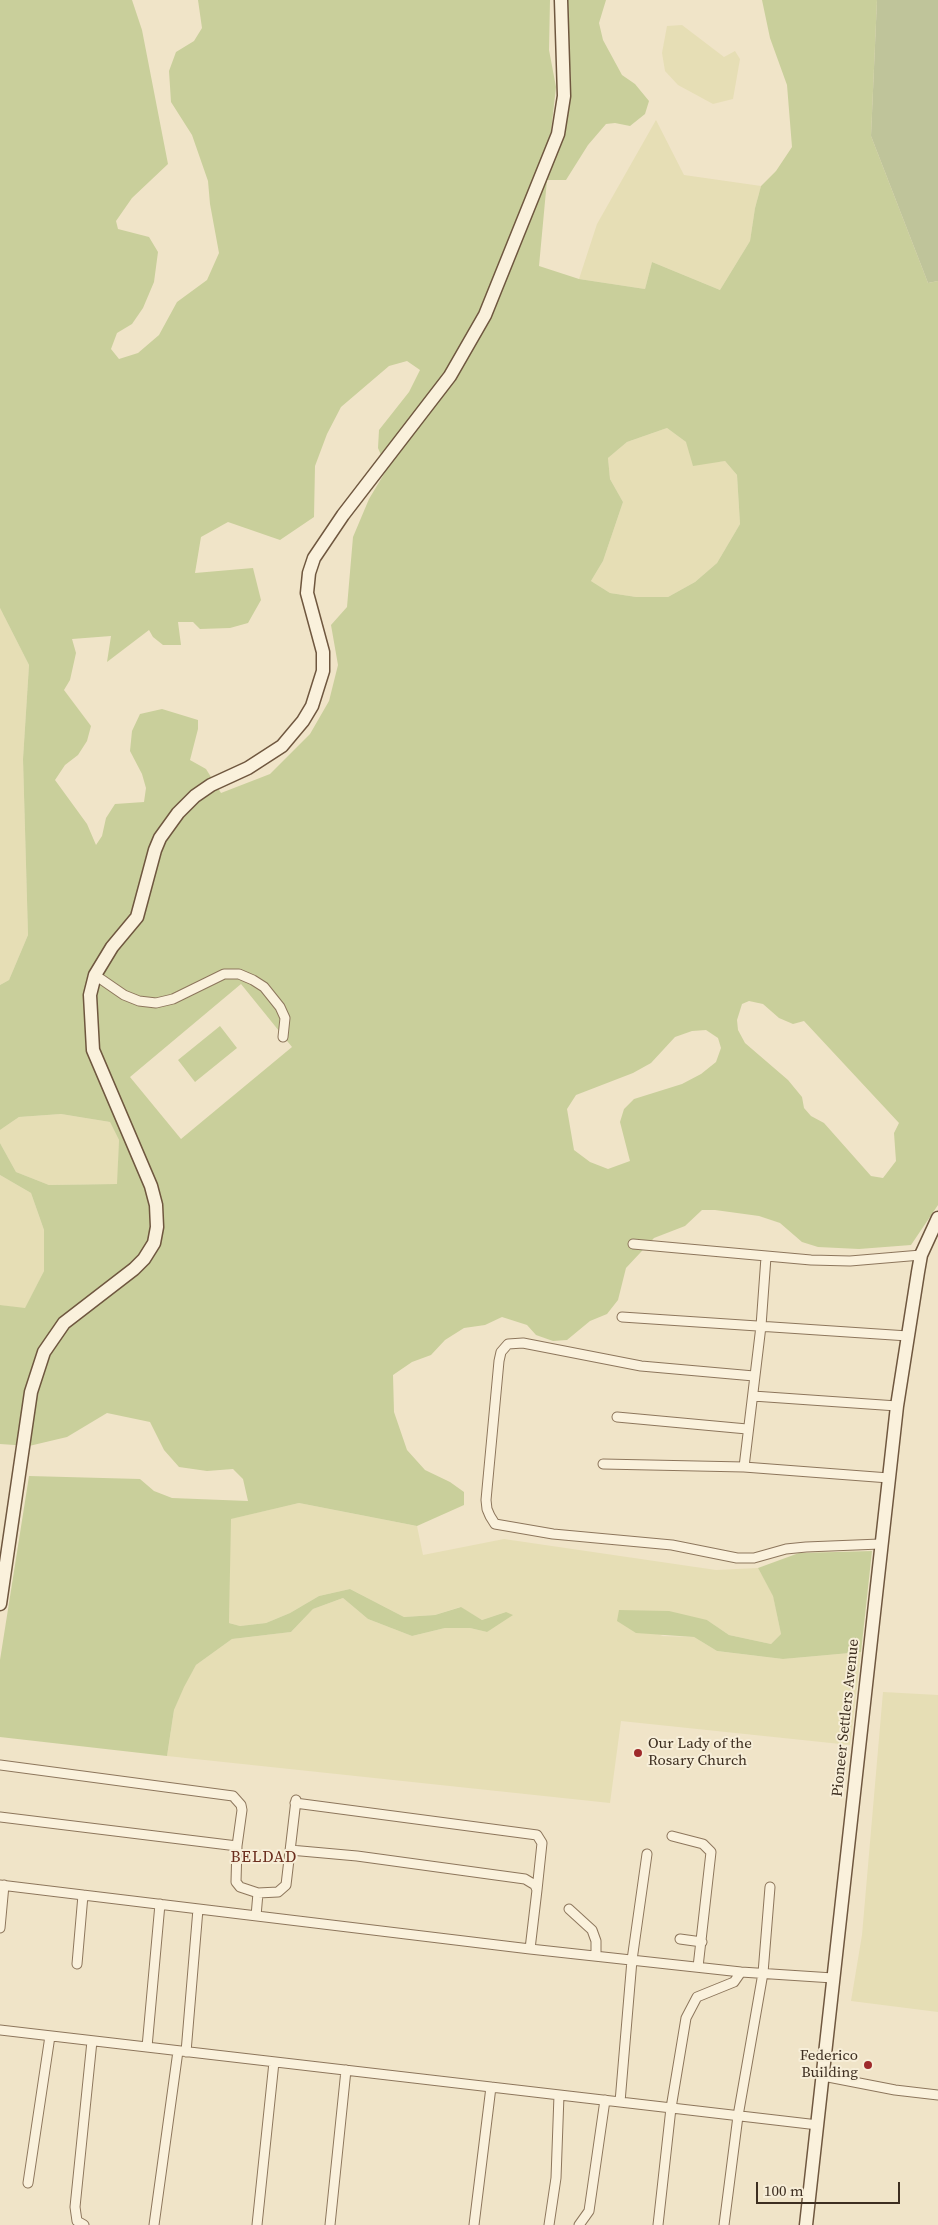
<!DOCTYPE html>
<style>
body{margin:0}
#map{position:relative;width:938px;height:2225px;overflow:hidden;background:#f0e4c8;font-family:"Source Serif 4",serif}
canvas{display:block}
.scale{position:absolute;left:756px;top:2182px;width:144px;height:22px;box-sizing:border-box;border:2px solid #3d2e20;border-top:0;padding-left:6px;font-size:15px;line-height:18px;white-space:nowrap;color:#3d2e20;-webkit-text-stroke:4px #f7eed8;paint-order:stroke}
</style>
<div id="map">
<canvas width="938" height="2225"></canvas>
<div class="scale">100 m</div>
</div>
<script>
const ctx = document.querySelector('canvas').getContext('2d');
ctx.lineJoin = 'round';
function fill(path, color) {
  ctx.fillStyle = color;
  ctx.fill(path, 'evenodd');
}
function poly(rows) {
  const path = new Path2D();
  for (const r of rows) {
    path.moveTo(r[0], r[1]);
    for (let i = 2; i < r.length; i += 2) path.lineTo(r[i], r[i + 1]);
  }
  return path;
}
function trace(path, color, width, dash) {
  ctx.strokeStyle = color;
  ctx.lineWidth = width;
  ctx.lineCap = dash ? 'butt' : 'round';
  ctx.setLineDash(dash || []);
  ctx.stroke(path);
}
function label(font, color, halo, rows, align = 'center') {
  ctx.font = font + ' "Source Serif 4",serif';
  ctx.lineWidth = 4;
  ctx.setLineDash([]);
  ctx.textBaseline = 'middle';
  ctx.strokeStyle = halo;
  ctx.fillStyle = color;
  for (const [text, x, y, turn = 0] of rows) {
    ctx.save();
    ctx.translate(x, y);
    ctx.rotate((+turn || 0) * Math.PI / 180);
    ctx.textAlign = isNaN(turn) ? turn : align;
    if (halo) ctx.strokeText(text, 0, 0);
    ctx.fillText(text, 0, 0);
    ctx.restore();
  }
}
fill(poly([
 [682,25,724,57,735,51,740,59,733,99,713,104,678,85,665,71,662,53,667,26],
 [656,120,684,175,761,186,755,208,750,241,720,290,652,262,645,289,579,279,597,224],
 [667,428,686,442,705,463,725,461,737,475,740,524,717,563,695,582,668,597,636,597,610,593,591,581,603,561,623,502,610,479,608,458,627,442],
 [0,608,29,665,23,759,28,935,9,980,0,985],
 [61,1114,110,1122,119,1140,118,1184,49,1185,16,1172,0,1143,0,1130,19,1117],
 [0,1175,31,1193,44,1230,44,1271,25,1309,0,1305],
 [299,1503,417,1526,423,1555,504,1539,716,1570,758,1568,773,1595,781,1634,771,1644,729,1635,707,1620,660,1636,694,1637,717,1651,783,1659,861,1652,850,1745,621,1721,610,1803,167,1756,174,1710,183,1687,196,1665,232,1639,291,1632,313,1609,343,1598,368,1619,412,1636,445,1628,470,1628,487,1632,506,1612,482,1620,460,1607,435,1615,404,1617,350,1589,319,1596,290,1613,266,1623,240,1626,229,1623,230,1519],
 [883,1692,938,1695,938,2012,851,2001,862,1935]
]), '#e6deb5');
fill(poly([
 [0,0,132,0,142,30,168,164,132,198,116,221,118,229,149,237,158,252,154,282,143,308,132,324,117,333,111,349,119,359,138,353,159,335,177,302,207,280,219,253,210,204,208,181,192,135,171,102,169,71,176,52,194,41,202,28,198,0,550,0,549,50,556,87,548,158,564,130,571,82,565,0,606,0,599,23,603,40,622,75,635,84,649,101,645,114,630,126,615,123,606,124,588,145,566,180,547,180,539,266,579,279,645,289,652,262,720,290,750,241,755,208,761,186,776,171,792,147,787,85,770,38,762,0,877,0,871,136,928,283,938,281,938,1205,911,1245,859,1249,818,1247,802,1242,780,1223,759,1216,715,1210,702,1210,685,1226,654,1238,626,1268,618,1300,607,1314,590,1321,567,1340,553,1341,536,1335,527,1325,502,1317,485,1325,464,1328,445,1340,431,1355,412,1362,393,1375,394,1412,407,1450,425,1470,450,1482,464,1492,464,1505,417,1526,299,1503,231,1519,229,1623,240,1626,266,1623,290,1613,319,1596,350,1589,404,1617,435,1615,461,1607,482,1620,506,1612,513,1615,487,1632,470,1628,445,1628,412,1636,368,1619,343,1598,313,1609,291,1632,232,1639,196,1665,184,1687,174,1710,167,1756,0,1737,0,1660,29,1476,140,1479,154,1491,172,1498,248,1501,243,1479,233,1469,207,1471,179,1467,164,1450,150,1422,107,1413,67,1437,29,1446,0,1444,0,1305,25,1308,44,1271,44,1230,31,1193,0,1175,0,1143,16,1172,49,1185,117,1184,119,1140,110,1122,61,1114,19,1117,0,1130,0,985,9,980,28,935,23,759,29,665,0,608],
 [407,361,420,370,409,392,379,430,378,448,387,469,369,499,353,537,347,607,331,625,338,665,329,701,310,734,270,774,221,793,206,769,190,760,198,729,198,720,162,709,140,714,132,731,130,751,142,774,146,788,144,802,115,804,106,818,102,836,96,845,87,824,55,780,65,765,78,755,87,741,91,726,64,690,70,680,76,653,72,639,111,636,107,662,149,630,153,637,163,645,181,645,178,622,193,622,200,629,230,628,248,623,261,600,253,568,195,573,201,537,228,522,280,540,314,517,315,466,327,434,341,407,389,366],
 [667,428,686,442,693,466,725,461,737,475,740,524,717,563,695,582,668,597,636,597,610,593,591,581,603,561,623,502,610,479,608,458,627,442],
 [241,984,292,1047,181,1139,130,1077],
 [749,1001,763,1004,779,1018,793,1024,804,1021,899,1123,894,1133,896,1161,883,1178,871,1176,824,1123,811,1116,804,1108,802,1097,788,1080,745,1043,738,1030,737,1020,742,1004],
 [706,1030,718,1038,721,1048,716,1062,701,1074,682,1084,634,1099,624,1109,620,1122,630,1161,608,1169,590,1162,574,1150,567,1109,576,1095,633,1073,651,1063,675,1037,692,1031],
 [220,1026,237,1048,195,1082,178,1060],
 [872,1551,861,1652,783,1659,717,1651,694,1637,636,1633,617,1621,619,1610,669,1611,707,1620,729,1635,771,1644,781,1634,773,1596,758,1568,799,1553]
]), '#c9cf9b');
fill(poly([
 [877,0,938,0,938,281,928,283,871,136]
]), '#bfc49a');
const street = poly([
 [95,975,124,995,139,1001,156,1003,173,999,224,974,239,974,253,980,264,987,280,1007,285,1018,283,1037],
 [633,1244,811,1260,850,1261,921,1255],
 [622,1317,908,1336],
 [754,1376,641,1366,523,1343,508,1344,501,1352,499,1361,486,1500,487,1509,490,1516,495,1524,553,1534,672,1545,737,1558,754,1558,786,1549,806,1547,880,1544],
 [753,1396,897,1406],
 [617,1417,747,1429],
 [603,1464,744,1467,889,1478],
 [744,1467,761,1326,766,1257],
 [0,1765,233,1796,241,1805,242,1810,237,1846],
 [295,1803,537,1835,542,1843,537,1890],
 [0,1817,237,1846,236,1882,240,1887,258,1893,256,1916],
 [672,1836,703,1844,711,1852,698,1967],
 [290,1850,357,1856,525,1879,535,1885,537,1890,530,1949],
 [0,1885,530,1949,741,1972,833,1978],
 [258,1893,278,1892,286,1885,296,1800],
 [569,1909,592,1930,596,1941,596,1956],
 [0,1928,4,1885],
 [680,1939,702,1942],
 [77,1964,83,1895],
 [0,2030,818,2125],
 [147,2047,160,1904],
 [186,2052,198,1909],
 [823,2076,895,2090,938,2095],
 [620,2102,632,1960,647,1854],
 [28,2183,50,2036],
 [84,2225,77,2221,75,2207,92,2041],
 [154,2225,178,2051],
 [257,2225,274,2062],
 [330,2225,346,2070],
 [474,2225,491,2087],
 [549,2225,556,2178,559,2095],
 [579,2225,589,2211,605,2100],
 [658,2225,671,2108,686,2018,697,1997,734,1982,741,1972],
 [724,2225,738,2116,763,1973,770,1887]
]);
const secondary = poly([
 [0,1604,31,1392,44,1352,64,1323,134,1269,144,1259,154,1243,157,1227,156,1205,151,1186,93,1050,90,995,95,975,112,947,137,917,155,850,160,838,178,813,195,796,211,785,248,768,282,746,303,721,312,706,323,671,323,652,307,593,309,573,314,558,343,515,450,376,485,315,558,134,564,96,561,0],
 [806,2225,897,1406,918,1272,921,1255,938,1218]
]);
trace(street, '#8d765c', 11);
trace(secondary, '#6f573f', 15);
trace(street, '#faf1dc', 9);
trace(secondary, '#faf1dc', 12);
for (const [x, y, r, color] of [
 [638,1753,5,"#9e2a2b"],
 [868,2065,5,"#9e2a2b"]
]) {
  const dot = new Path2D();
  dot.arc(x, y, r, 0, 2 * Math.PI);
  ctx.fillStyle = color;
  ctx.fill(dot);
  trace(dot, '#f7eed8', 2);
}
label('15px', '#3d2e20', '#f7eed8', [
 ["Pioneer Settlers Avenue",846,1718,-84]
]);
label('15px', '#3d2e20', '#f7eed8', [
 ["Our Lady of the",648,1744],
 ["Rosary Church",648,1761],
 ["Federico",858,2056,"right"],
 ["Building",858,2073,"right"]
], 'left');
ctx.letterSpacing = '1px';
label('16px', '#6b2e1e', '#f7eed8', [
 ["BELDAD",264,1858]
]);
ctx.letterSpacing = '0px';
</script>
